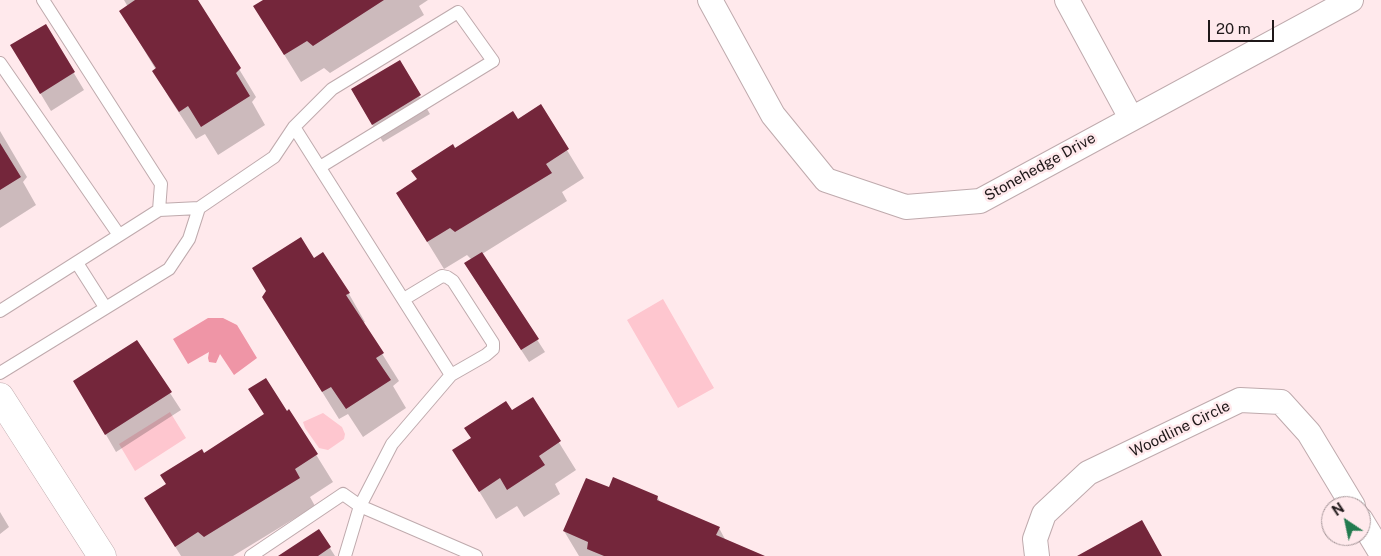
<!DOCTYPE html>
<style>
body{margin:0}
#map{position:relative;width:1381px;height:556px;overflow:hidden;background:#ffe9ec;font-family:"Public Sans",sans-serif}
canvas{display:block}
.north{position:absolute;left:1321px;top:496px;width:50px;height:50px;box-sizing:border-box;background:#ffe9ec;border:1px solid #a59598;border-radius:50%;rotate:326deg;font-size:14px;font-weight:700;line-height:20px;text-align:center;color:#1f1819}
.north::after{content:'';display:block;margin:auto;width:18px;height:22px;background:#237b4f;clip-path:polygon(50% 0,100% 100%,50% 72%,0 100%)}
.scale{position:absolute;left:1208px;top:20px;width:66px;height:22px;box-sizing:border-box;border:2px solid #1f1819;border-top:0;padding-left:6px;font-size:15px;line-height:18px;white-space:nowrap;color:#1f1819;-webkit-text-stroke:4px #ffe9ec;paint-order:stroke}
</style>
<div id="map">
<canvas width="1381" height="556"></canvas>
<div class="north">N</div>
<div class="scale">20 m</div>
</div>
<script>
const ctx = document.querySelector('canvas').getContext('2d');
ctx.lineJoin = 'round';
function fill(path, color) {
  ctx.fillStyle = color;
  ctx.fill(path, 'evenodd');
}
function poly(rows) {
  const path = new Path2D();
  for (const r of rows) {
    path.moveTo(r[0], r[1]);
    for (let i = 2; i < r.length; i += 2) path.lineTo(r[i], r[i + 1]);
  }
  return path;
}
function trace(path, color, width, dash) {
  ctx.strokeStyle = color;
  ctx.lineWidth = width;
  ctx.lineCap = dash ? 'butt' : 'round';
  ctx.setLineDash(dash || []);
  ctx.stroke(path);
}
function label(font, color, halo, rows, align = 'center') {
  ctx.font = font + ' "Public Sans",sans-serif';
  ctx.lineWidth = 5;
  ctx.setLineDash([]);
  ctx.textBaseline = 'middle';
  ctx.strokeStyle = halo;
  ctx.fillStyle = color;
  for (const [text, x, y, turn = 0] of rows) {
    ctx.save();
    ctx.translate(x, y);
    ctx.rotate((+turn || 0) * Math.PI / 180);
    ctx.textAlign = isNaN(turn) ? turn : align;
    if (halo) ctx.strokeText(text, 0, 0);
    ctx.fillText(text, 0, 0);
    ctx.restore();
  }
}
fill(poly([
 [663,299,714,388,678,408,627,320],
 [170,412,186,438,135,471,119,444],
 [323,413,342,427,345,434,344,439,328,450,319,448,305,428,303,422]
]), '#fec6cf');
fill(poly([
 [208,318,223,318,237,325,257,358,234,375,220,354,216,363,209,362,208,358,209,352,188,364,173,339]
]), '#ef95a6');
fill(poly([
 [124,0,197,0,256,97,252,102,265,125,218,155,205,134,196,139,170,99,154,71,156,70,121,11,128,7],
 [265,0,428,0,419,6,424,15,330,73,324,68,301,82,255,7],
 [45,25,84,90,51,111,22,63],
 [399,62,430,114,383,142,352,90],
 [540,106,584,178,562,192,567,201,482,254,545,352,529,362,473,276,472,260,467,255,444,269,397,193,418,180,455,150,518,120],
 [0,131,27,177,23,182,36,205,0,228],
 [323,254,349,294,365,322,363,323,399,381,393,386,406,408,363,437,348,414,339,419,263,297],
 [137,342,181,410,116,452,75,381],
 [532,399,576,470,555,484,560,494,524,517,517,506,496,519,454,450],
 [289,411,333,482,310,497,315,506,233,556,181,556,162,525,167,485,204,454],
 [610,489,657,497,661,503,719,528,726,541,745,556,579,556,564,531],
 [0,512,9,527,0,534],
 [319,531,335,556,281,556]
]), '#0003');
fill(poly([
 [135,0,198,0,241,68,236,73,250,96,201,127,188,106,179,112,152,71,156,68,119,11],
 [263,0,384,0,313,46,307,41,284,55,253,6],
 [46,24,75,72,40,94,10,45],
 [400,60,421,95,372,125,351,89],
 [541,104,569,149,546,164,552,173,455,232,450,228,427,242,396,193,417,179,411,171,453,144,455,148,513,111,518,119],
 [0,143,21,177,0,190],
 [301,237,314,258,323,252,350,293,346,295,384,353,376,358,391,380,346,409,331,387,322,392,262,297,266,291,252,268],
 [482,252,539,339,521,350,464,263],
 [137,340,172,392,105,435,73,381],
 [266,378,287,411,289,409,318,454,295,469,300,478,204,537,198,532,175,547,144,498,166,484,160,475,202,449,204,453,264,414,248,389],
 [533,397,561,441,539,456,545,465,507,490,500,478,479,492,452,450,471,438,464,428,506,401,512,410],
 [613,477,658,496,657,500,720,527,716,535,765,556,604,556,587,549,588,542,563,531,586,478,609,487],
 [1142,520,1162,556,1077,556],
 [319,529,331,547,318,556,278,556]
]), '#74263b');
const service = poly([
 [43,0,161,184,159,210],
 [0,63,119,235],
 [294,127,451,375,392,444,360,506,345,556],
 [199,208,274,157,294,127,332,89,458,12,493,61,320,167],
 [77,263,105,307],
 [404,299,442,276,447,277,453,281,493,343,493,349,486,355,451,375],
 [0,311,159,210,199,208,189,239,169,269,0,373],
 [251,556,343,494,360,506,476,556]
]);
const minor = poly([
 [710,0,773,115,826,180,906,207,980,201,1351,0],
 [1067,0,1131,118],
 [1361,520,1381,553],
 [1037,556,1035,539,1044,514,1088,473,1240,400,1281,402,1309,433,1353,506]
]);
const tertiary = poly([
 [0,397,102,556]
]);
trace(service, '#bfaaad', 14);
trace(minor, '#bfaaad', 26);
trace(tertiary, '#bfaaad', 29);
trace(service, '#fff', 12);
trace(minor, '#fff', 24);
trace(tertiary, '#fff', 28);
label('15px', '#1f1819', '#ffe9ec', [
 ["Stonehedge Drive",1040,167,-29],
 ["Woodline Circle",1180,429,-26]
]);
</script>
